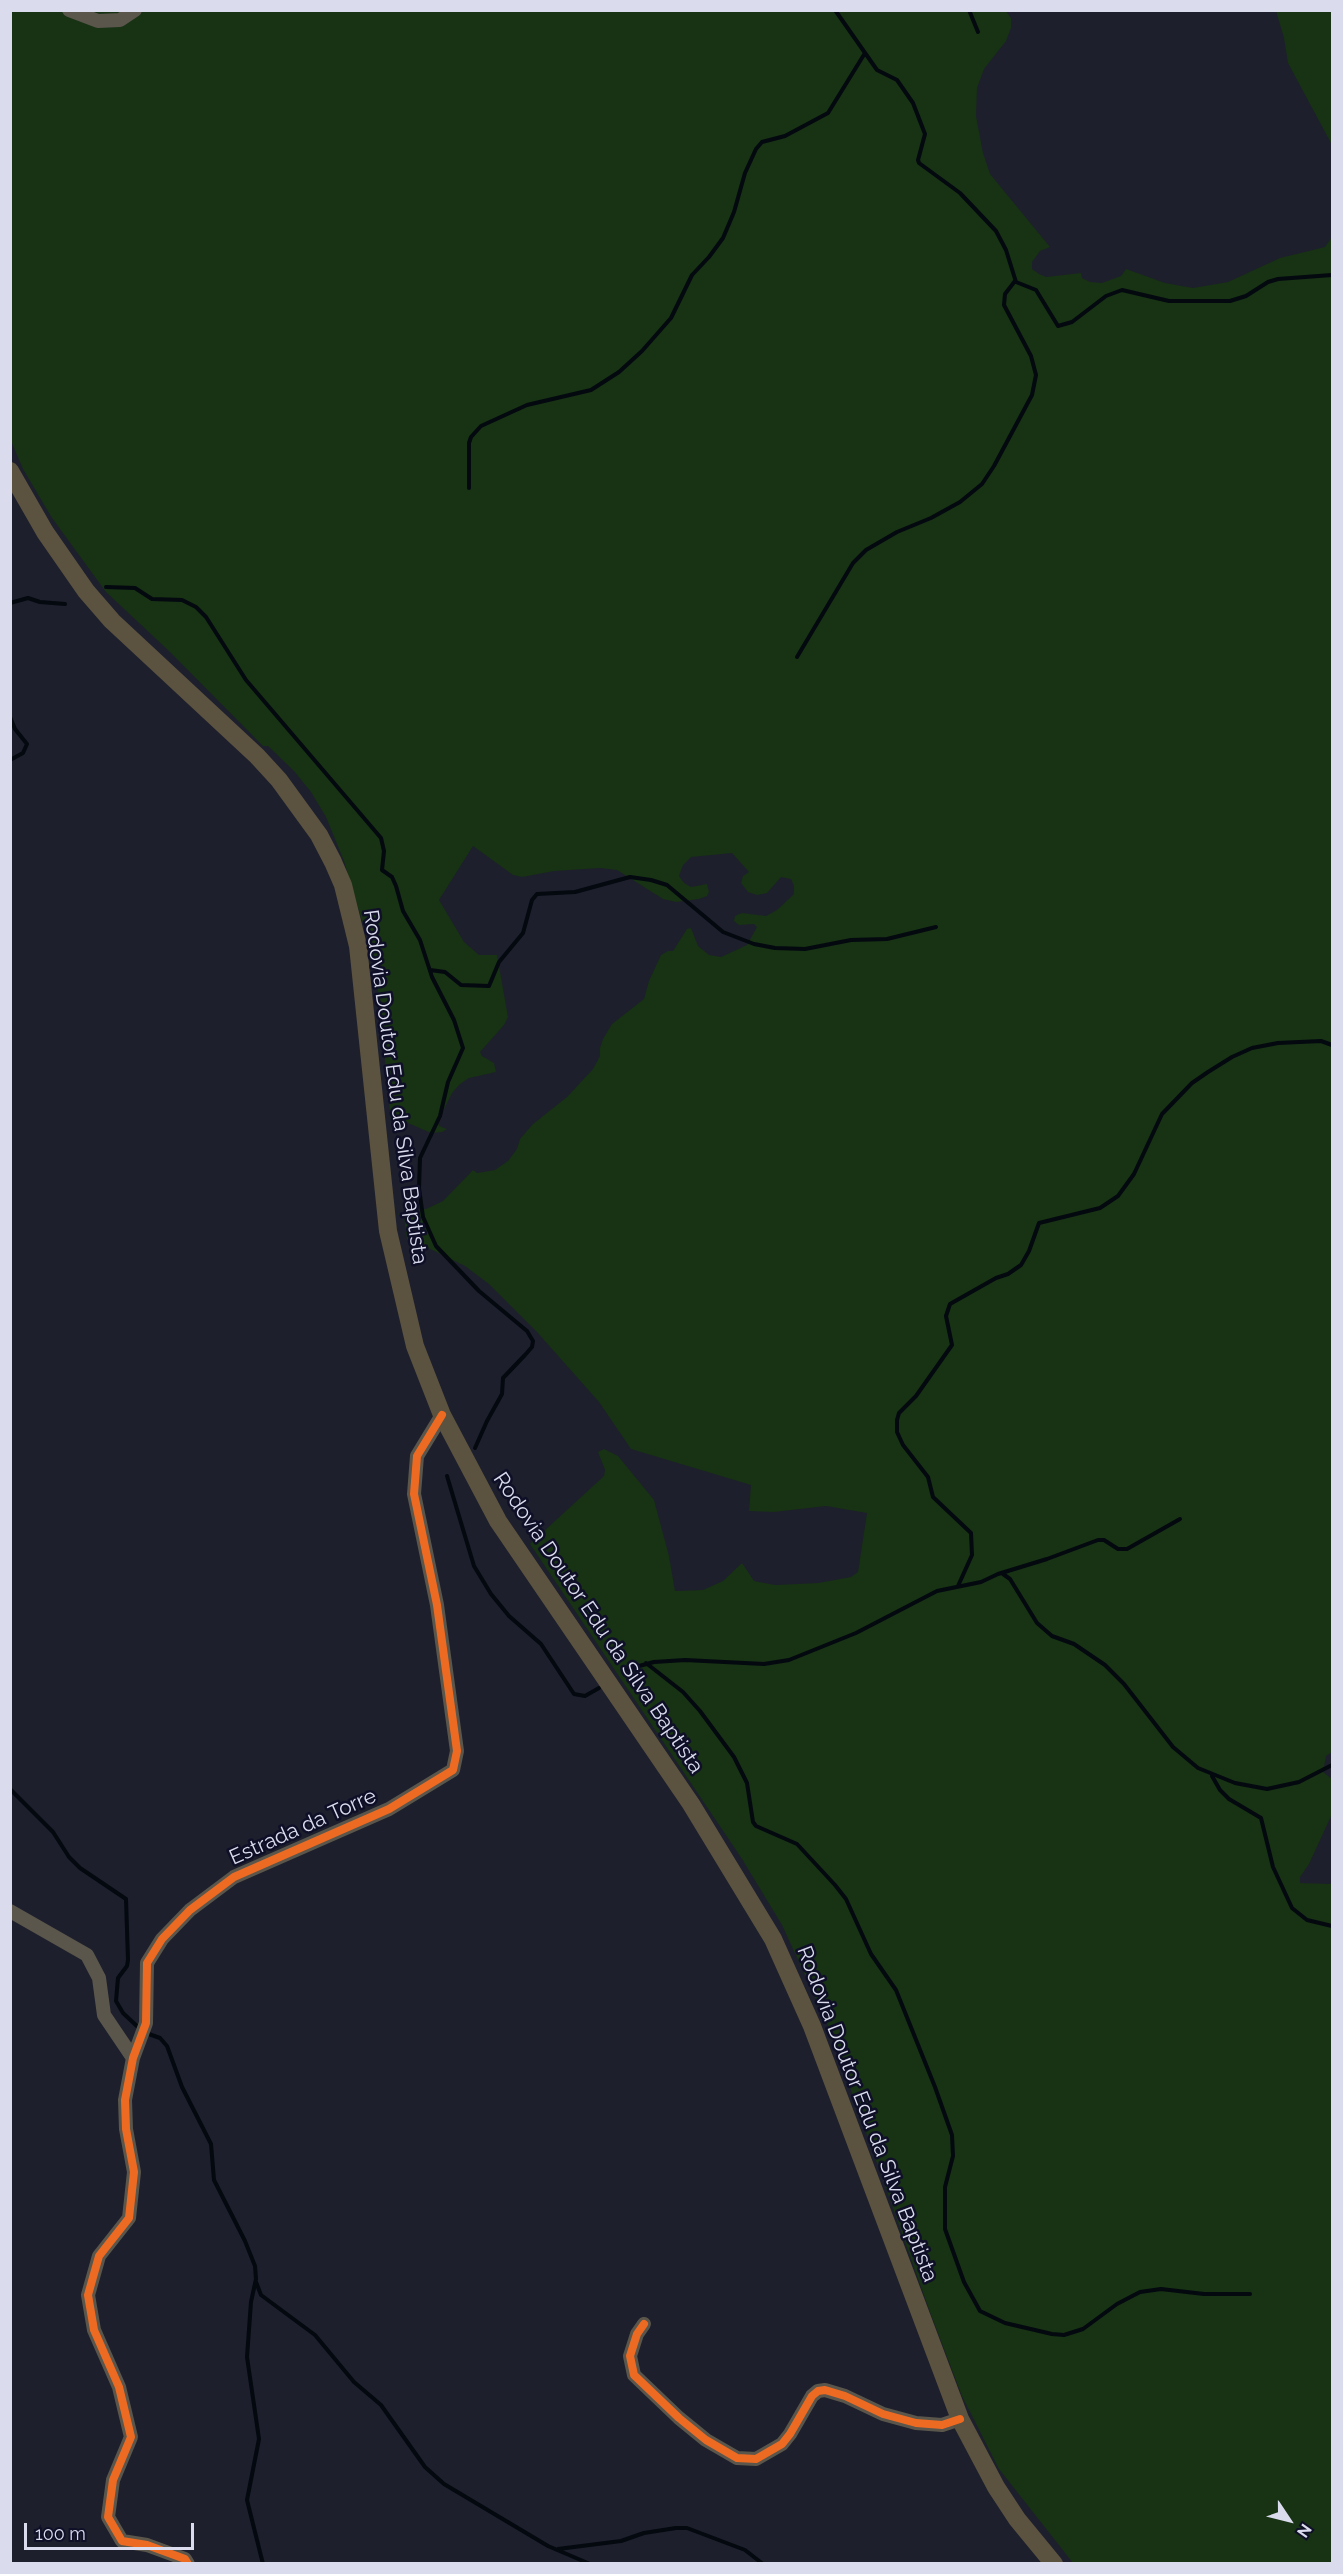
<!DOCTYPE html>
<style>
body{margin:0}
#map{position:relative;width:1343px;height:2574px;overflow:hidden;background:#1d1f2c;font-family:Raleway,sans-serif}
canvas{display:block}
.frame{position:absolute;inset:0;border:12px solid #dadced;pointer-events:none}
.north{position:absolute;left:1259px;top:2490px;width:60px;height:60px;-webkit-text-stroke:4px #0f1028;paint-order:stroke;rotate:125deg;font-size:16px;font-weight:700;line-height:24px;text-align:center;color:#dadced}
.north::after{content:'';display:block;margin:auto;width:21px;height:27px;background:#dadced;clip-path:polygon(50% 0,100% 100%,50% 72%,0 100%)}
.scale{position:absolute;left:24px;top:2523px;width:170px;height:27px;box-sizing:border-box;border:3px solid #dadced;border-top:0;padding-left:8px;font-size:18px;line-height:21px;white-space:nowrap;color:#dadced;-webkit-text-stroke:4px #0f1028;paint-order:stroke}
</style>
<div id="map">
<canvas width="1343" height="2574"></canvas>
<div class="frame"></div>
<div class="north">N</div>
<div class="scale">100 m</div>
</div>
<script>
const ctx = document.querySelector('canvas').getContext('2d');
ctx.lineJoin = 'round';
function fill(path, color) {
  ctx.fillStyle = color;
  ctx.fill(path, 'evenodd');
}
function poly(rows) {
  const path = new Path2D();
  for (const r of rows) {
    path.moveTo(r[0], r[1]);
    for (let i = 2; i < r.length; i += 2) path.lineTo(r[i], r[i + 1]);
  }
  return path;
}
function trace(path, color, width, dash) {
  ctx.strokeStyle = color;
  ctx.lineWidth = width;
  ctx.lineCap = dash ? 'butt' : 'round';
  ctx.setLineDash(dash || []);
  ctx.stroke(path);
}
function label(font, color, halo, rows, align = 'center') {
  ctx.font = font + ' Raleway,sans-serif';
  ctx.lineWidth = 5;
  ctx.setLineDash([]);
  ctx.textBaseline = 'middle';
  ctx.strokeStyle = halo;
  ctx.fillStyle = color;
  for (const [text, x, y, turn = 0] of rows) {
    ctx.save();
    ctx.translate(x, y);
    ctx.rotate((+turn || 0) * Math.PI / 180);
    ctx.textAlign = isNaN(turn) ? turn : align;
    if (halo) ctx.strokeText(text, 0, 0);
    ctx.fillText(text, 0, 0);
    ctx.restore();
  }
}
fill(poly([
 [11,11,1006,11,1011,18,1011,28,1006,41,984,69,977,88,976,116,983,153,990,174,1050,247,1040,251,1032,262,1032,269,1039,274,1046,277,1081,273,1082,278,1090,282,1102,283,1121,276,1126,269,1165,283,1193,288,1228,282,1280,258,1325,247,1332,237,1332,1752,1326,1756,1323,1772,1332,1779,1332,1814,1309,1864,1300,1877,1300,1883,1332,1884,1332,2563,1073,2563,999,2469,962,2396,930,2312,827,2023,782,1925,742,1859,530,1544,604,1476,605,1470,598,1452,604,1449,618,1456,654,1500,669,1556,675,1591,703,1590,723,1581,742,1563,754,1581,775,1585,818,1583,851,1577,858,1572,867,1513,826,1506,774,1512,749,1511,751,1485,631,1449,599,1402,536,1331,489,1284,465,1266,412,1240,407,1240,404,1217,397,1214,426,1209,443,1201,473,1170,477,1173,495,1170,508,1161,517,1149,520,1139,533,1124,567,1097,593,1069,600,1056,600,1048,603,1039,612,1024,644,999,649,981,661,955,668,951,673,951,687,929,691,928,698,946,709,955,721,957,747,945,757,927,754,924,739,925,734,921,735,916,742,913,766,916,777,910,794,894,794,886,791,879,781,877,767,893,757,895,748,892,741,883,743,876,749,872,732,853,691,857,683,865,679,876,684,883,691,887,707,884,709,892,707,896,699,899,676,902,663,899,617,870,600,868,554,871,522,877,513,875,473,846,439,900,464,942,479,955,497,955,508,1017,504,1025,480,1052,482,1056,494,1063,496,1072,469,1078,460,1084,452,1093,438,1121,439,1126,447,1129,442,1132,431,1133,401,1120,391,1121,376,970,369,926,362,921,344,861,326,817,311,792,294,771,268,746,263,746,170,652,106,592,52,518,23,469,11,441],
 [1276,11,1332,11,1332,145,1288,63,1284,38]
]), '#183214');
trace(poly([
 [835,10,877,70,897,80,913,103,925,134,918,160,919,163,960,193,996,231,1006,250,1016,282,1036,290,1058,326,1072,322,1106,296,1122,290,1169,301,1230,301,1246,296,1268,282,1278,279,1332,275],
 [969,10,978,32],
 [469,488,469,443,471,437,481,426,527,405,591,390,619,372,642,351,671,318,692,275,709,257,723,238,734,212,745,173,756,149,762,142,785,136,828,113,865,53],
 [106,587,135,588,152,599,182,600,196,607,206,617,246,680,381,838,384,851,382,870,392,877,396,886,403,911,420,940,432,977,454,1020,463,1048,448,1082,440,1116,420,1158,419,1188,423,1217,436,1246,479,1291,527,1331,533,1341,532,1347,525,1355,503,1378,502,1394,487,1421,475,1448],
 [10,603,28,598,40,602,65,604],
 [797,657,853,563,866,550,897,532,931,518,960,502,982,484,994,466,1032,395,1036,375,1031,356,1004,305,1005,294,1015,281],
 [10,717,15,729,27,744,23,753,10,760],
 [430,970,445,972,461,985,489,986,499,962,523,933,532,900,537,894,575,892,630,877,651,880,667,885,723,932,754,944,775,948,805,949,851,940,887,939,936,927],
 [447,1476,474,1566,491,1594,509,1616,541,1644,574,1694,585,1696,599,1688],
 [1003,1574,1010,1579,1037,1623,1052,1636,1074,1644,1105,1665,1124,1684,1173,1747,1198,1768,1235,1783,1267,1789,1299,1782,1332,1765],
 [958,1586,972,1555,971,1533,933,1497,928,1477,903,1445,897,1432,897,1420,899,1413,916,1396,952,1345,946,1316,950,1304,996,1278,1008,1274,1021,1265,1029,1251,1039,1223,1100,1208,1118,1196,1134,1174,1162,1114,1192,1083,1208,1072,1232,1057,1252,1048,1278,1043,1321,1041,1332,1045],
 [646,1663,683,1692,700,1711,734,1757,747,1783,753,1822,756,1826,797,1844,835,1885,846,1899,871,1954,896,1990,935,2087,952,2135,953,2156,945,2187,945,2229,964,2282,980,2311,1005,2323,1052,2334,1064,2335,1083,2329,1117,2304,1140,2292,1161,2289,1204,2294,1250,2294],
 [624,1670,654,1662,685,1660,764,1664,789,1660,856,1633,937,1591,981,1582,998,1574,1047,1559,1098,1540,1104,1540,1118,1549,1127,1549,1180,1519],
 [1212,1776,1220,1790,1229,1799,1261,1818,1273,1867,1292,1908,1307,1920,1332,1926],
 [10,1789,53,1832,69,1857,80,1868,126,1899,128,1960,127,1966,118,1978,116,2001,123,2013,140,2029],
 [146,2033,160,2038,167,2046,182,2087,211,2144,214,2180,245,2241,255,2266,256,2279,251,2302,247,2357,259,2439,247,2500,263,2564],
 [256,2282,261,2295,315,2335,354,2382,381,2405,425,2467,444,2484,548,2546,590,2564],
 [558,2549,621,2541,644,2533,676,2528,687,2528,745,2550,763,2564]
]), '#03090f', 4);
trace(poly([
 [69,10,98,21,120,20,135,10],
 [10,1911,87,1955,99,1978,104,2015,133,2058],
 [644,2324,637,2334,630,2356,634,2375,679,2418,706,2440,737,2458,756,2459,782,2444,790,2434,812,2396,818,2391,825,2390,845,2396,883,2414,916,2423,942,2425,960,2419],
 [188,2564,185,2559,147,2545,122,2541,108,2517,113,2480,131,2437,119,2387,94,2330,88,2295,99,2256,129,2218,134,2172,126,2129,125,2100,133,2058,146,2023,147,1963,162,1939,190,1910,234,1877,389,1809,453,1770,457,1751,437,1605,414,1494,417,1456,442,1415]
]), '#5a564b', 14);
trace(poly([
 [10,471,45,532,86,591,112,621,257,756,279,780,319,835,333,862,343,885,358,946,388,1231,415,1346,442,1415,498,1521,691,1804,773,1939,812,2026,960,2419,996,2487,1017,2519,1054,2564]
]), '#5b533f', 18);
trace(poly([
 [644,2324,637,2334,630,2356,634,2375,679,2418,706,2440,737,2458,756,2459,782,2444,790,2434,812,2396,818,2391,825,2390,845,2396,883,2414,916,2423,942,2425,960,2419],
 [188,2564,185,2559,147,2545,122,2541,108,2517,113,2480,131,2437,119,2387,94,2330,88,2295,99,2256,129,2218,134,2172,126,2129,125,2100,133,2058,146,2023,147,1963,162,1939,190,1910,234,1877,389,1809,453,1770,457,1751,437,1605,414,1494,417,1456,442,1415]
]), '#ed6a23', 8);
label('21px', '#dadced', '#0f1028', [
 ["Rodovia Doutor Edu da Silva Baptista",395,1087,82],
 ["Rodovia Doutor Edu da Silva Baptista",598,1623,56],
 ["Estrada da Torre",303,1827,-24],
 ["Rodovia Doutor Edu da Silva Baptista",867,2114,69]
]);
</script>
